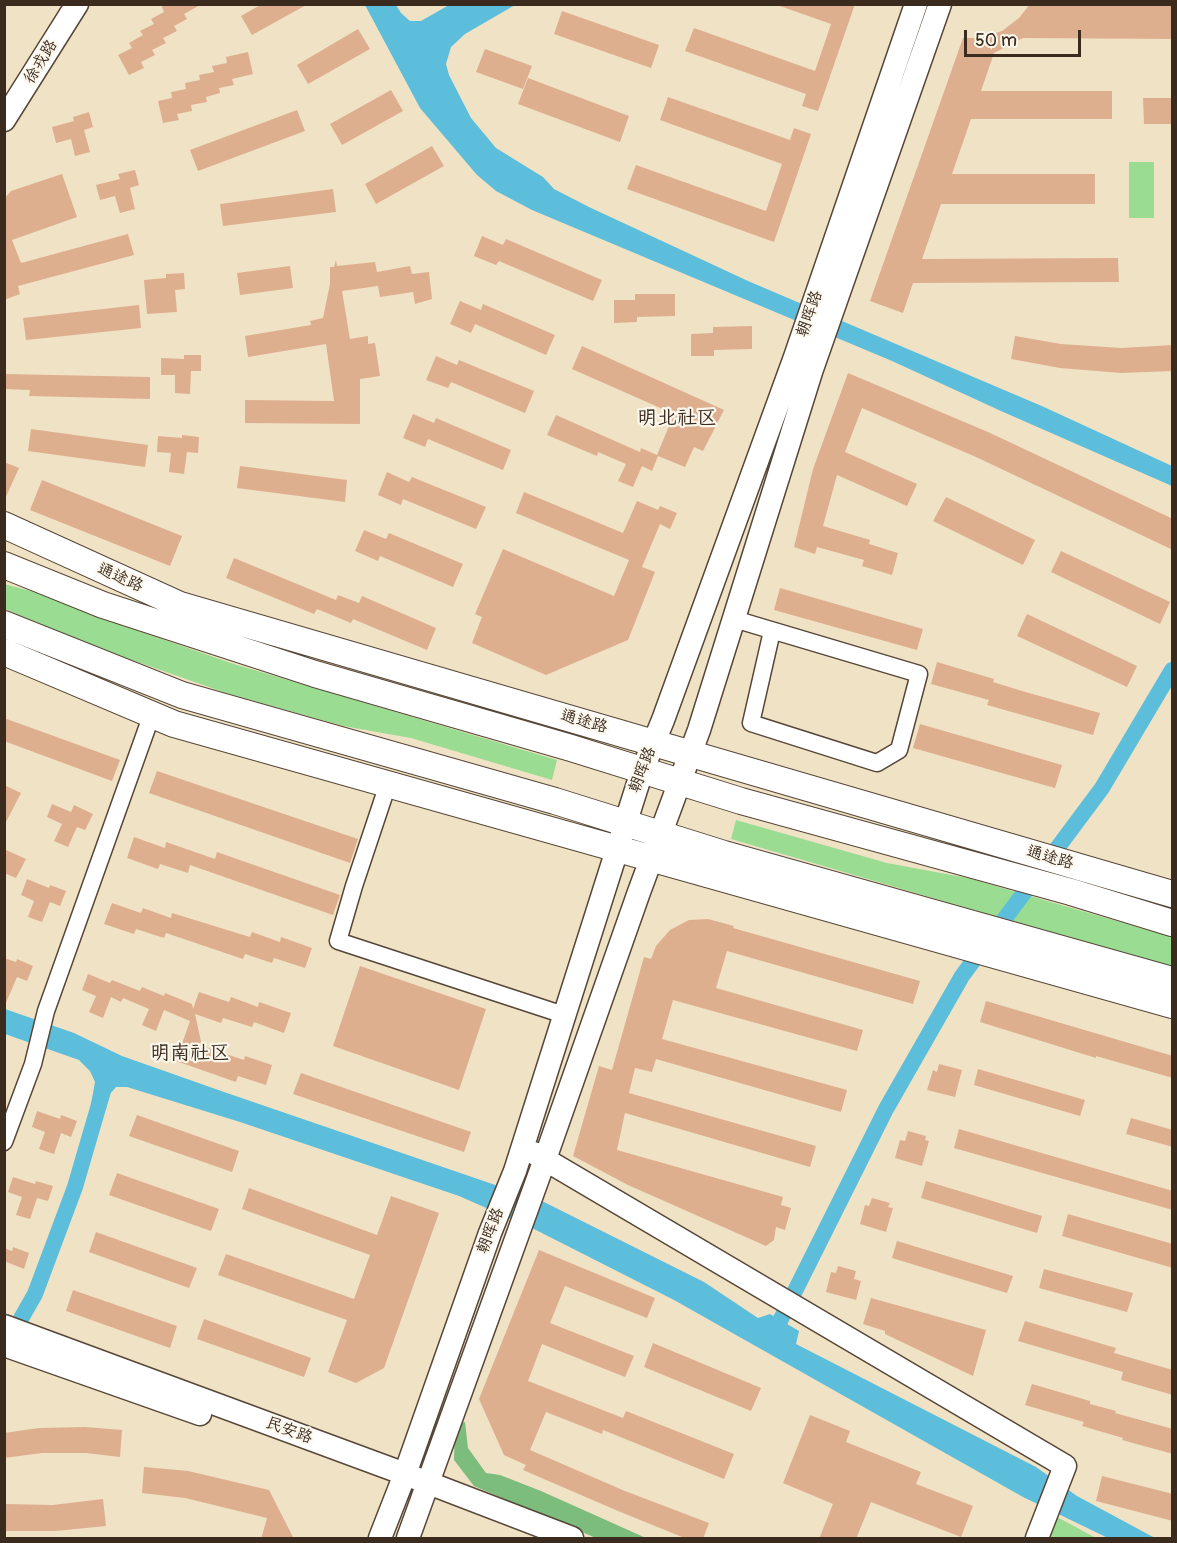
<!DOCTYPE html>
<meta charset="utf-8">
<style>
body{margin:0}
#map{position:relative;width:1177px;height:1543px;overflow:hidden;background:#f0e2c5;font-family:Pangolin,sans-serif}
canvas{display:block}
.frame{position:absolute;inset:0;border:6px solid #3b2a1e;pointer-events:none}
.scale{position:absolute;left:964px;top:30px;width:117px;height:27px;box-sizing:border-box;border:3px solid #3b2a1e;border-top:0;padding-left:8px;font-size:18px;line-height:21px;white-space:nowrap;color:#3b2a1e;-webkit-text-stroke:4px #fbf7ec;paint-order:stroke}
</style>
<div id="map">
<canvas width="1177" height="1543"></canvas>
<div class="frame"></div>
<div class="scale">50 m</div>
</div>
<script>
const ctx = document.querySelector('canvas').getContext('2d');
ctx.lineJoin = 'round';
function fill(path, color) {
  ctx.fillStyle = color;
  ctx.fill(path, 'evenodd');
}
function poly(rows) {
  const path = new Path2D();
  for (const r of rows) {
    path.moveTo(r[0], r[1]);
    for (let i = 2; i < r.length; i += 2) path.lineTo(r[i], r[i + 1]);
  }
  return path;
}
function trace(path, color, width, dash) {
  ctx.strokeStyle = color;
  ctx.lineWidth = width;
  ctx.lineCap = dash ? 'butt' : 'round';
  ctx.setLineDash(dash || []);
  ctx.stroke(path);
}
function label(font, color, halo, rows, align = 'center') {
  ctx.font = font + ' Pangolin,"LXGW WenKai TC",sans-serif';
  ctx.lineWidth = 4.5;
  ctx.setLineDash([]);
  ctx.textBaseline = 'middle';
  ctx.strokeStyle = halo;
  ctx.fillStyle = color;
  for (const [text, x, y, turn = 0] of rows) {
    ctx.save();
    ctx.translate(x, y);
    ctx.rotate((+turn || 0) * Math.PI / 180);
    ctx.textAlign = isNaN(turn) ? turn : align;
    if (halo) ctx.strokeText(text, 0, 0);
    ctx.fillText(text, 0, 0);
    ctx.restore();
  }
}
fill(poly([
 [1129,162,1154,162,1154,218,1129,218],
 [4,584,46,595,136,630,234,664,557,760,552,780,411,738,343,726,226,693,129,659,56,631,5,609],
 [736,820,887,863,968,878,1172,937,1172,968,731,839],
 [1057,1517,1096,1538,1048,1538]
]), '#9bdc93');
fill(poly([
 [465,1422,468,1448,486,1473,500,1475,541,1491,646,1538,596,1538,474,1486,454,1460,455,1423]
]), '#7cbc7d');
fill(poly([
 [365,5,396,5,401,13,410,21,421,21,449,5,515,5,465,34,451,47,446,64,449,75,471,118,496,148,543,177,554,189,589,207,748,281,1044,407,1172,466,1172,486,1001,411,892,361,532,210,496,191,477,175,420,108],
 [5,1009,74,1033,122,1056,224,1092,542,1201,704,1282,758,1318,770,1314,799,1331,796,1344,1036,1467,1077,1496,1155,1538,1108,1538,1023,1497,674,1300,532,1228,459,1196,240,1122,127,1087,116,1087,110,1094,106,1109,91,1104,95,1082,90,1071,79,1060,5,1034]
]), '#5dbedb');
trace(poly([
 [10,1338,35,1294,75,1187,105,1084],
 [771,1339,886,1109,962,976,1102,788,1172,670]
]), '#5dbedb', 16);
fill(poly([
 [161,4,202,4,184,14,187,19,174,26,177,31,163,38,166,43,152,50,155,55,141,62,144,68,129,75,118,55,132,48,129,43,143,35,140,31,154,24,151,19,164,12],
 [262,4,308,4,252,35,241,16],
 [780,4,855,4,818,111,802,106,806,94,685,51,694,28,815,71,831,24,780,6],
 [1030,4,1173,4,1173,39,1023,38,994,53,981,91,1112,91,1112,119,971,119,952,174,1095,174,1095,204,941,204,922,259,1118,258,1119,282,913,283,903,313,870,301,963,38,980,38,1002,31,1019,18],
 [562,11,659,45,651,68,554,34],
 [358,29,370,49,308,84,297,65],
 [485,49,532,66,523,89,476,72],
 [248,52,253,74,232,79,234,85,219,88,220,93,206,97,207,102,191,105,192,111,177,114,179,120,163,123,158,101,172,98,171,92,186,89,185,83,200,80,199,75,214,72,212,66,227,63,226,57],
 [528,78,629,116,620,142,518,104],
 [391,90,403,111,342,145,330,124],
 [668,97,790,140,794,128,811,134,774,242,627,189,636,165,766,211,782,164,660,120],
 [1143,98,1173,98,1173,124,1144,124],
 [297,110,305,131,198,171,190,150],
 [89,112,93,127,84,130,90,152,75,156,71,139,56,143,52,127,74,121,73,117],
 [432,146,444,166,376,204,365,184],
 [135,170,139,185,130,188,135,209,120,213,115,196,100,200,96,185,120,179,118,174],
 [62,174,77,217,12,240,21,263,128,234,134,255,18,286,20,294,4,300,4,199,11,191],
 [333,189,336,212,223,226,220,204],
 [482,236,503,245,506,239,602,280,593,301,499,261,496,265,474,256],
 [336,260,337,266,375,262,377,272,410,266,412,274,429,272,432,299,415,304,413,292,380,297,378,286,342,291,350,339,368,336,368,344,375,343,380,376,360,379,360,424,245,423,245,400,334,401,326,344,248,357,245,336,311,325,310,321,323,318,330,284,330,267,334,267],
 [290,266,293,288,240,295,237,273],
 [184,273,185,289,175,290,177,312,147,314,144,280,166,278,166,274],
 [635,294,675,294,675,316,637,317,637,322,614,323,614,300,635,300],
 [460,301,481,310,483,304,555,335,546,355,475,324,471,333,450,324],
 [139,305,141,328,26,340,23,318],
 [752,326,752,349,714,350,714,356,691,356,691,334,713,333,713,327],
 [1015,336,1061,344,1121,348,1173,345,1173,371,1121,373,1060,368,1011,359],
 [582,346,724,410,703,451,694,447,685,467,658,456,652,471,642,466,633,487,618,481,626,464,598,452,597,456,547,435,556,415,640,452,641,448,657,455,674,414,572,369],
 [184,355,201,355,201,371,191,371,190,394,175,393,175,375,161,375,161,358,184,359],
 [436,356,457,365,459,360,534,391,525,413,451,382,448,388,426,380],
 [848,373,988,432,1173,519,1173,550,976,457,862,408,845,452,917,484,907,506,837,475,823,526,870,540,869,544,898,553,892,575,862,566,864,560,817,547,815,554,794,547,813,469],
 [4,374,150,377,150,399,29,396,30,390,4,389],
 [413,414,434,423,436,418,511,450,503,470,428,439,425,447,403,438],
 [31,429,148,445,145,467,28,451],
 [182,435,199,437,198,453,187,452,184,474,169,472,171,453,157,452,158,436,182,438],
 [4,462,19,468,4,501],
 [240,466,347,480,345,502,237,488],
 [387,472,409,482,412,477,486,507,476,529,403,499,401,505,378,495],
 [42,480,182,536,170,566,30,510],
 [524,492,623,533,637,501,658,510,660,506,677,513,670,529,660,524,642,567,655,572,628,640,546,675,472,643,482,617,475,614,503,549,614,596,629,560,516,513],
 [946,497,1035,540,1023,565,933,521],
 [364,530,386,539,389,533,463,564,453,587,380,556,378,561,355,551],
 [1061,551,1170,602,1160,624,1051,572],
 [234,558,336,600,338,595,359,603,362,596,436,628,427,650,353,619,351,623,317,609,314,614,226,578],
 [780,588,923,629,917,650,774,610],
 [1027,614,1137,666,1127,687,1017,636],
 [937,662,994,679,993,682,1022,691,1100,713,1093,735,987,705,989,700,931,684],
 [4,718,120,760,112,781,4,741],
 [920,724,1062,765,1055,788,913,748],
 [157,771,358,839,350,863,149,793],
 [4,785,21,793,4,826],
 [52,804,71,812,74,805,93,814,85,830,77,827,68,847,54,841,62,824,47,817],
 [134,837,165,848,166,842,215,859,217,852,340,895,333,915,190,865,188,873,160,864,158,869,127,858],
 [4,849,26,859,16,878,4,873],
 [27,879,49,888,50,885,66,891,60,906,50,902,42,922,28,917,34,901,21,895],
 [112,903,141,913,143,908,171,918,172,913,250,937,252,932,280,942,281,937,312,948,305,968,274,958,272,963,245,954,243,959,166,933,164,938,136,929,134,934,104,924],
 [708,919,734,926,733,928,920,981,913,1004,727,951,716,988,863,1030,857,1051,673,1000,662,1039,847,1090,841,1112,656,1059,652,1072,635,1068,629,1093,816,1146,810,1167,625,1113,617,1150,783,1197,781,1205,791,1208,785,1230,776,1227,774,1240,766,1246,628,1185,573,1156,599,1066,612,1070,644,957,651,959,656,946,670,930,689,920],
 [4,958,16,962,17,959,33,966,27,981,17,977,5,1005],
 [360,966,486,1009,459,1090,333,1046],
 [88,974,110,983,112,980,140,991,142,987,164,996,165,993,192,1004,193,1009,199,992,229,1002,231,997,258,1007,259,1002,291,1013,284,1033,254,1022,252,1027,223,1018,221,1023,195,1014,202,1046,244,1060,245,1056,272,1065,266,1085,238,1076,236,1082,176,1061,190,1021,164,1010,156,1031,142,1025,149,1009,123,998,121,1002,111,997,103,1018,89,1012,96,996,82,990],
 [986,1001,1173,1056,1173,1078,1096,1056,1096,1058,980,1022],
 [939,1064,962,1070,955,1097,927,1090,933,1070,937,1072],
 [978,1069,1085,1100,1080,1116,974,1085],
 [301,1073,471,1132,464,1152,293,1094],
 [37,1111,60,1119,61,1115,77,1121,71,1137,61,1133,54,1154,39,1149,45,1132,32,1127],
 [137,1115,239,1151,232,1172,129,1136],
 [1131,1118,1173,1130,1173,1147,1126,1134],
 [959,1129,1173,1191,1173,1210,954,1148],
 [908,1131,926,1136,925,1140,929,1141,922,1166,895,1158,900,1140,905,1141],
 [117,1173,219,1209,211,1231,109,1195],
 [13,1177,35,1184,36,1181,53,1186,48,1201,37,1198,30,1219,16,1215,22,1197,8,1192],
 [926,1181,1042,1216,1037,1233,921,1198],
 [249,1188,377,1235,391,1196,439,1213,384,1368,356,1383,328,1372,347,1320,218,1275,226,1254,354,1299,370,1255,242,1209],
 [872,1198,890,1203,888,1207,893,1208,886,1232,860,1224,865,1205,869,1206],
 [1068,1214,1173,1244,1173,1268,1062,1236],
 [96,1232,197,1268,189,1288,89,1252],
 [897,1241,1013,1276,1007,1293,892,1258],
 [13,1247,29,1253,24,1269,4,1261,4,1248,12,1251],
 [539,1250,655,1298,647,1318,565,1286,550,1323,634,1356,625,1377,542,1344,528,1381,623,1418,626,1411,734,1454,724,1479,603,1430,602,1434,546,1412,530,1450,625,1491,709,1523,703,1539,687,1539,618,1511,523,1470,526,1465,504,1455,479,1399],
 [838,1266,856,1271,854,1279,861,1281,856,1300,826,1292,831,1272,836,1273],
 [1044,1269,1133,1293,1127,1312,1039,1288],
 [73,1290,177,1326,170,1348,66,1311],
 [871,1298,986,1330,973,1376,885,1334,885,1331,863,1324],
 [204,1319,311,1358,304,1377,197,1339],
 [1025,1321,1116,1348,1114,1353,1173,1370,1173,1395,1121,1380,1123,1372,1018,1341],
 [653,1343,761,1388,751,1411,644,1367],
 [1032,1384,1090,1401,1090,1404,1116,1411,1115,1413,1173,1429,1173,1454,1122,1440,1123,1438,1082,1426,1084,1422,1025,1405],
 [810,1415,850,1431,846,1442,921,1472,916,1484,973,1506,961,1537,871,1502,856,1539,819,1539,833,1504,783,1483],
 [85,1427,122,1430,120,1457,86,1453,42,1453,4,1458,4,1433,39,1428],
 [144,1467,188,1471,269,1490,294,1539,261,1539,267,1518,185,1498,142,1493],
 [1102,1476,1173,1494,1173,1521,1096,1501],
 [103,1499,106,1526,56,1531,4,1531,4,1504,53,1505]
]), '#deaf8f');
const street = poly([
 [734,619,919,674,899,750,877,763,751,723,772,631],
 [388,784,354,886,338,941,564,1015],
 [4,1142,33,1064,46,1011,152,714]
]);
const secondary = poly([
 [4,120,77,4],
 [534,1153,1065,1466,1037,1538],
 [4,1326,405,1474,572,1538],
 [4,1345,200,1414],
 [380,1538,405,1474,490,1233,515,1171,642,771,663,720,795,357,916,4],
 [408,1538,545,1159,639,892,699,730,812,369,940,4]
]);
const primary = poly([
 [4,525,180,605,1172,894],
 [4,565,103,605,315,674,571,748,741,801,1071,892,1172,923],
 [4,624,182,695,555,801,724,854,1172,980],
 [4,652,174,724,1172,1005]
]);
trace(street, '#564637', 19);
trace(secondary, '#564637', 25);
trace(primary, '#564637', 28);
trace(street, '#fff', 16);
trace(secondary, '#fff', 22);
trace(primary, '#fff', 26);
label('16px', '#3b2a1e', '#fbf7ec', [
 ["徐戎路",41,62,-58],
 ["朝晖路",810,314,-71],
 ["通途路",120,578,24],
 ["通途路",584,722,16],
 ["朝晖路",643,770,-69],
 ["通途路",1050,858,16],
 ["朝晖路",491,1231,-69],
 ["民安路",289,1431,20]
]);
label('20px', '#3b2a1e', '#fbf7ec', [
 ["明北社区",677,419],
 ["明南社区",190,1054]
]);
</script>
